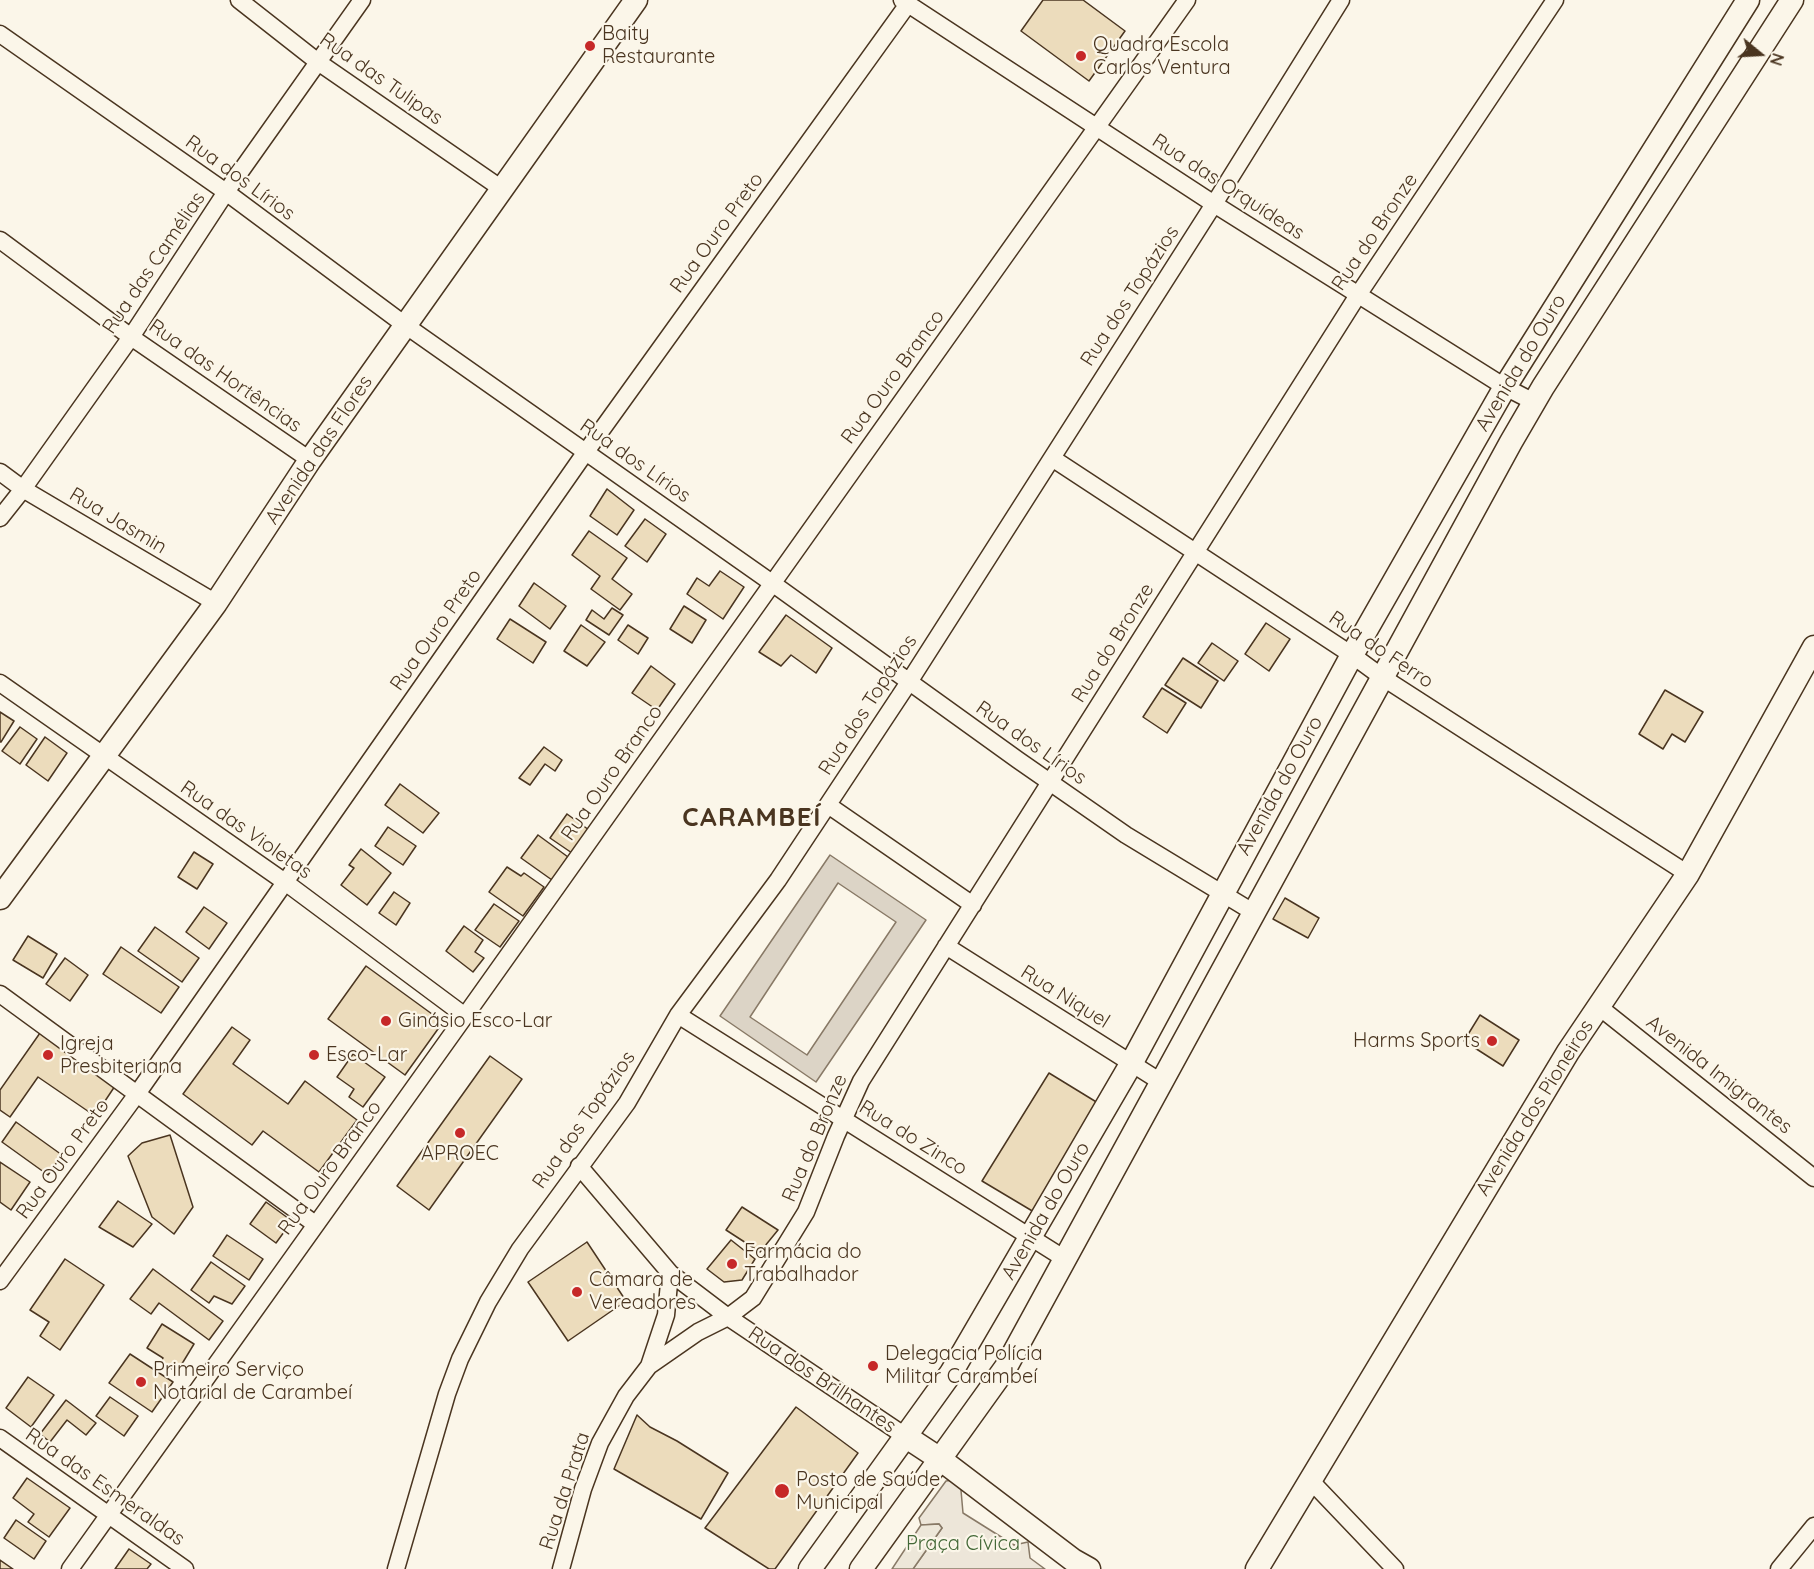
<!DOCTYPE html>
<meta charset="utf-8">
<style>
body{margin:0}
#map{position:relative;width:1814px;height:1569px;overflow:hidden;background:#fbf6e9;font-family:Quicksand,sans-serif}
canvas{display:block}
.north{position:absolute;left:1730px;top:24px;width:60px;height:60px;-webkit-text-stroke:4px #fbf6e9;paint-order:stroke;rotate:108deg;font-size:16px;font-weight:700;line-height:24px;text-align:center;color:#4a3520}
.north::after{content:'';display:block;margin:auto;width:21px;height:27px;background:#4a3520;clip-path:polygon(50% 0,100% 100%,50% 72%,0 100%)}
</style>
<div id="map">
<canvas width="1814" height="1569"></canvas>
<div class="north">N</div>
</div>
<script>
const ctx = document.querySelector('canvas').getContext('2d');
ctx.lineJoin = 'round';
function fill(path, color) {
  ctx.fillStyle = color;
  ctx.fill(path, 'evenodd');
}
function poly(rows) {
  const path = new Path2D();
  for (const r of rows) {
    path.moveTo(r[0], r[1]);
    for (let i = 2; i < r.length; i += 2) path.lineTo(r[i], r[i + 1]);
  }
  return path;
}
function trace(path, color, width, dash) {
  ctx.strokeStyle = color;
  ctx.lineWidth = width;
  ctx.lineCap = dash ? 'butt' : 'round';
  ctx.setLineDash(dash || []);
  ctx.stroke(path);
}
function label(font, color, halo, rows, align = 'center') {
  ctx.font = font + ' Quicksand,sans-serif';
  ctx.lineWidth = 4.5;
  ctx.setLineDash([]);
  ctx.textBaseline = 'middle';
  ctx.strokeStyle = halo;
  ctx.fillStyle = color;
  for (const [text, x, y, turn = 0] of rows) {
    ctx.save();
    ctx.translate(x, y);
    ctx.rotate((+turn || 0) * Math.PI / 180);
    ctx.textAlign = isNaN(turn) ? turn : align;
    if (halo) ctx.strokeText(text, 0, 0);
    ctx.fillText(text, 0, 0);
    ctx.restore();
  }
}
const green = poly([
 [960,1479,963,1513,1014,1545,1028,1542,1030,1558,1045,1569,913,1569,942,1528,939,1524,921,1525,919,1518,946,1481,960,1479]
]);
fill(green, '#ede6d9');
trace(green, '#887966', 1.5);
const parking = poly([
 [939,1524,942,1528,913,1569,892,1569,921,1525,939,1524]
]);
fill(parking, '#ede7d9');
trace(parking, '#887966', 1.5);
const water = poly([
 [830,855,926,920,816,1082,720,1016,830,855],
 [838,883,896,922,807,1055,750,1017,838,883]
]);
fill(water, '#dcd4c6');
trace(water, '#887966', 1.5);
const building = poly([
 [1043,0,1083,0,1125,31,1089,81,1021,31,1043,0],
 [607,489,634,510,617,535,590,516,607,489],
 [645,519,666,534,647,562,625,546,645,519],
 [589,531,627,558,612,579,632,594,620,610,591,589,600,576,572,555,589,531],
 [720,571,744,587,723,619,687,594,697,578,709,586,720,571],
 [534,583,566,606,550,629,519,606,534,583],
 [684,606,706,620,692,643,670,629,684,606],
 [612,608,623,615,609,635,586,620,592,610,604,619,612,608],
 [786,615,832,648,816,673,791,655,781,666,759,652,786,615],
 [510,619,546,642,533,663,497,639,510,619],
 [1266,623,1290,639,1269,671,1245,654,1266,623],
 [581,625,605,642,587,666,564,651,581,625],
 [628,625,648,638,638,654,618,640,628,625],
 [1212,643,1238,661,1224,681,1198,663,1212,643],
 [1183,658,1218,681,1201,708,1165,685,1183,658],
 [651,666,675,684,657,710,632,693,651,666],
 [1162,688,1186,703,1167,733,1143,717,1162,688],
 [1665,690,1703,712,1685,742,1672,734,1663,749,1639,734,1665,690],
 [0,712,14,721,1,742,0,742,0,712],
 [20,727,37,739,20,764,2,751,20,727],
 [45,737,67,753,48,781,26,765,45,737],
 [544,747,562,760,555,771,545,764,530,785,519,778,544,747],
 [400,784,439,813,423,833,385,805,400,784],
 [567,814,589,830,572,853,550,838,567,814],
 [388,827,416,846,403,865,375,846,388,827],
 [538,835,568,857,552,880,521,858,538,835],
 [361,849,391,873,367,905,341,885,354,868,349,865,361,849],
 [194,852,213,864,197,889,178,877,194,852],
 [507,867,521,876,524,873,544,887,523,916,489,892,507,867],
 [394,892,410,903,396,925,379,913,394,892],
 [1285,898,1319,918,1308,938,1273,919,1285,898],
 [494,904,519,921,500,947,475,930,494,904],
 [204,907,227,923,209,949,186,932,204,907],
 [464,926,483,940,475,952,484,958,473,972,446,951,464,926],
 [155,927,199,958,182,982,138,951,155,927],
 [28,936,57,954,43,978,13,960,28,936],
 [121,947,179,987,161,1013,103,974,121,947],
 [65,958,88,975,70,1001,46,984,65,958],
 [366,966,443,1022,405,1075,328,1019,366,966],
 [1480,1015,1519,1040,1503,1066,1464,1041,1480,1015],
 [232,1027,250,1040,233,1064,288,1104,305,1081,357,1120,319,1172,263,1131,252,1145,183,1094,232,1027],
 [40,1033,115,1086,95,1116,38,1077,10,1117,0,1110,0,1090,40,1033],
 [353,1054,385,1077,363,1107,349,1097,354,1089,337,1077,353,1054],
 [490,1056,522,1079,429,1210,397,1186,490,1056],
 [1049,1073,1098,1103,1034,1212,982,1181,1049,1073],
 [16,1122,62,1155,48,1175,2,1142,16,1122],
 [170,1135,193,1207,174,1234,152,1217,128,1156,142,1143,170,1135],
 [0,1162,30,1182,11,1210,0,1202,0,1162],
 [118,1201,152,1224,133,1247,99,1227,118,1201],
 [266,1202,292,1221,276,1243,250,1224,266,1202],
 [742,1207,778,1230,760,1252,726,1230,742,1207],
 [227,1235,263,1259,249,1280,213,1256,227,1235],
 [731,1240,755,1259,742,1280,724,1282,707,1269,731,1240],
 [587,1242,626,1301,568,1341,528,1282,587,1242],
 [65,1259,104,1285,60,1350,40,1336,49,1322,30,1310,65,1259],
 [211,1262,245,1286,232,1304,214,1296,209,1303,191,1290,211,1262],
 [153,1269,223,1321,209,1340,159,1303,151,1314,130,1299,153,1269],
 [162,1324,194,1344,177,1372,161,1362,163,1358,147,1348,162,1324],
 [130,1354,173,1382,152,1412,109,1383,130,1354],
 [28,1377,54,1395,31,1427,6,1408,28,1377],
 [110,1397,138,1416,124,1436,96,1416,110,1397],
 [66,1400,96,1423,86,1435,67,1420,50,1442,40,1434,66,1400],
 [796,1407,858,1453,775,1569,769,1569,705,1528,796,1407],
 [637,1415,650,1427,677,1441,728,1473,701,1519,614,1469,637,1415],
 [27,1478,70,1508,49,1537,28,1522,34,1514,13,1498,27,1478],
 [16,1520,46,1541,34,1559,4,1538,16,1520],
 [129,1549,151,1564,147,1569,115,1569,129,1549],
 [0,1560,13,1569,0,1569,0,1560]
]);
fill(building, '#ecdcbc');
trace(building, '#4a3520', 1.5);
const street = poly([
 [239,0,318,62,502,189],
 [902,0,1214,204,1505,387,1534,402],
 [0,34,226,192,405,325,772,583,1018,760,1126,835,1253,912],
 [0,240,131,337,310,460],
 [1052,458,1352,655,1382,677,1688,874],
 [0,472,23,489,216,603],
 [0,518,23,489,131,337,226,192,362,0],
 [0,683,285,882,465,1016],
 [828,805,973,905],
 [946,946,1161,1082],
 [0,994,315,1224],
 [1598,1006,1814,1178],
 [678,1015,1065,1259],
 [579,1166,670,1273,728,1317,905,1436],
 [0,1281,137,1094,585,453,908,4],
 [649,1366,698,1332,728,1317,753,1298,806,1212,836,1136,861,1081,1358,295,1555,0],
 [0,1438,185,1569],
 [1311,1481,1395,1569],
 [70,1569,465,1016,1187,0],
 [396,1569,447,1394,460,1359,488,1302,520,1249,627,1103,678,1015,778,880,909,682,1214,204,1341,0],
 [561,1569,583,1489,600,1443,626,1396,649,1366,666,1315,670,1273],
 [1779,1569,1814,1526]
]);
const secondary = poly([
 [0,898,216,603,310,460,636,0],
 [905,1436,940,1459,1073,1560,1089,1569],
 [810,1569,951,1373,1131,1064,1352,655,1505,387,1748,0],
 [861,1569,1006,1367,1511,442,1543,387,1792,0],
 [1257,1569,1568,1052,1688,874,1814,647]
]);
trace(street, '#4a3520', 19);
trace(secondary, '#4a3520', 25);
trace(street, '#fbf6e9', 16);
trace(secondary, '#fbf6e9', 22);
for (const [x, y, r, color] of [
 [590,46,6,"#c62828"],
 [1081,56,6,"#c62828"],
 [386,1021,6,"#c62828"],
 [1492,1041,6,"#c62828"],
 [48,1055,6,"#c62828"],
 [314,1055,6,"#c62828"],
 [460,1133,6,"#c62828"],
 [732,1264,6,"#c62828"],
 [577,1292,6,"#c62828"],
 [873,1366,6,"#c62828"],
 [141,1382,6,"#c62828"],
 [782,1491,8,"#c62828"]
]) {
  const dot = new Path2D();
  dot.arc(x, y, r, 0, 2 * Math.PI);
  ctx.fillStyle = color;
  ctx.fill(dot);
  trace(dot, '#fbf6e9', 2);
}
label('20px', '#4a3520', '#fbf6e9', [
 ["Baity",602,34],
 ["Restaurante",602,57],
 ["Quadra Escola",1093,45],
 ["Carlos Ventura",1093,68],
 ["Ginásio Esco-Lar",398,1021],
 ["Harms Sports",1480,1041,"right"],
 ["Igreja",60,1044],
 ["Presbiteriana",60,1067],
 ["Esco-Lar",326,1055],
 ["APROEC",460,1154,"center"],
 ["Farmácia do",744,1252],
 ["Trabalhador",744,1275],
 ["Câmara de",589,1280],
 ["Vereadores",589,1303],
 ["Delegacia Polícia",885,1354],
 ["Militar Carambeí",885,1377],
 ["Primeiro Serviço",153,1370],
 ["Notarial de Carambeí",153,1393],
 ["Posto de Saúde",796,1480],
 ["Municipal",796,1503]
], 'left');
label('20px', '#4a3520', '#fbf6e9', [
 ["Rua das Tulipas",381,79,35],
 ["Rua dos Lírios",240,178,36],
 ["Rua das Orquídeas",1228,187,33],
 ["Rua do Bronze",1375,232,-56],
 ["Rua Ouro Preto",717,233,-54],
 ["Rua das Camélias",154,263,-56],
 ["Rua dos Topázios",1130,296,-57],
 ["Avenida do Ouro",1521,363,-59],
 ["Rua das Hortências",225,376,35],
 ["Rua Ouro Branco",893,377,-54],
 ["Avenida das Flores",319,450,-56],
 ["Rua dos Lírios",635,461,35],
 ["Rua Jasmin",118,521,31],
 ["Rua Ouro Preto",436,630,-55],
 ["Rua do Bronze",1113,643,-58],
 ["Rua do Ferro",1381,650,34],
 ["Rua dos Topázios",868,705,-57],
 ["Rua dos Lírios",1031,743,35],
 ["Rua Ouro Branco",612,773,-55],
 ["Avenida do Ouro",1280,786,-61],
 ["Rua das Violetas",246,830,35],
 ["Rua Niquel",1065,997,32],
 ["Avenida Imigrantes",1719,1075,38],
 ["Avenida dos Pioneiros",1535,1108,-58],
 ["Rua dos Topázios",584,1120,-55],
 ["Rua do Bronze",815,1138,-67],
 ["Rua do Zinco",913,1138,32],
 ["Rua Ouro Preto",63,1159,-54],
 ["Rua Ouro Branco",330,1168,-54],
 ["Avenida do Ouro",1046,1211,-60],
 ["Rua dos Brilhantes",822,1380,34],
 ["Rua das Esmeraldas",105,1487,35],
 ["Rua da Prata",565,1491,-72]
]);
label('20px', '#436837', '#fbf6e9', [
 ["Praça Cívica",963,1544]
]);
ctx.letterSpacing = '1.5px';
label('bold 26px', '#4a3520', '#fbf6e9', [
 ["CARAMBEÍ",752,818]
]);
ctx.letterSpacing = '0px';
</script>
